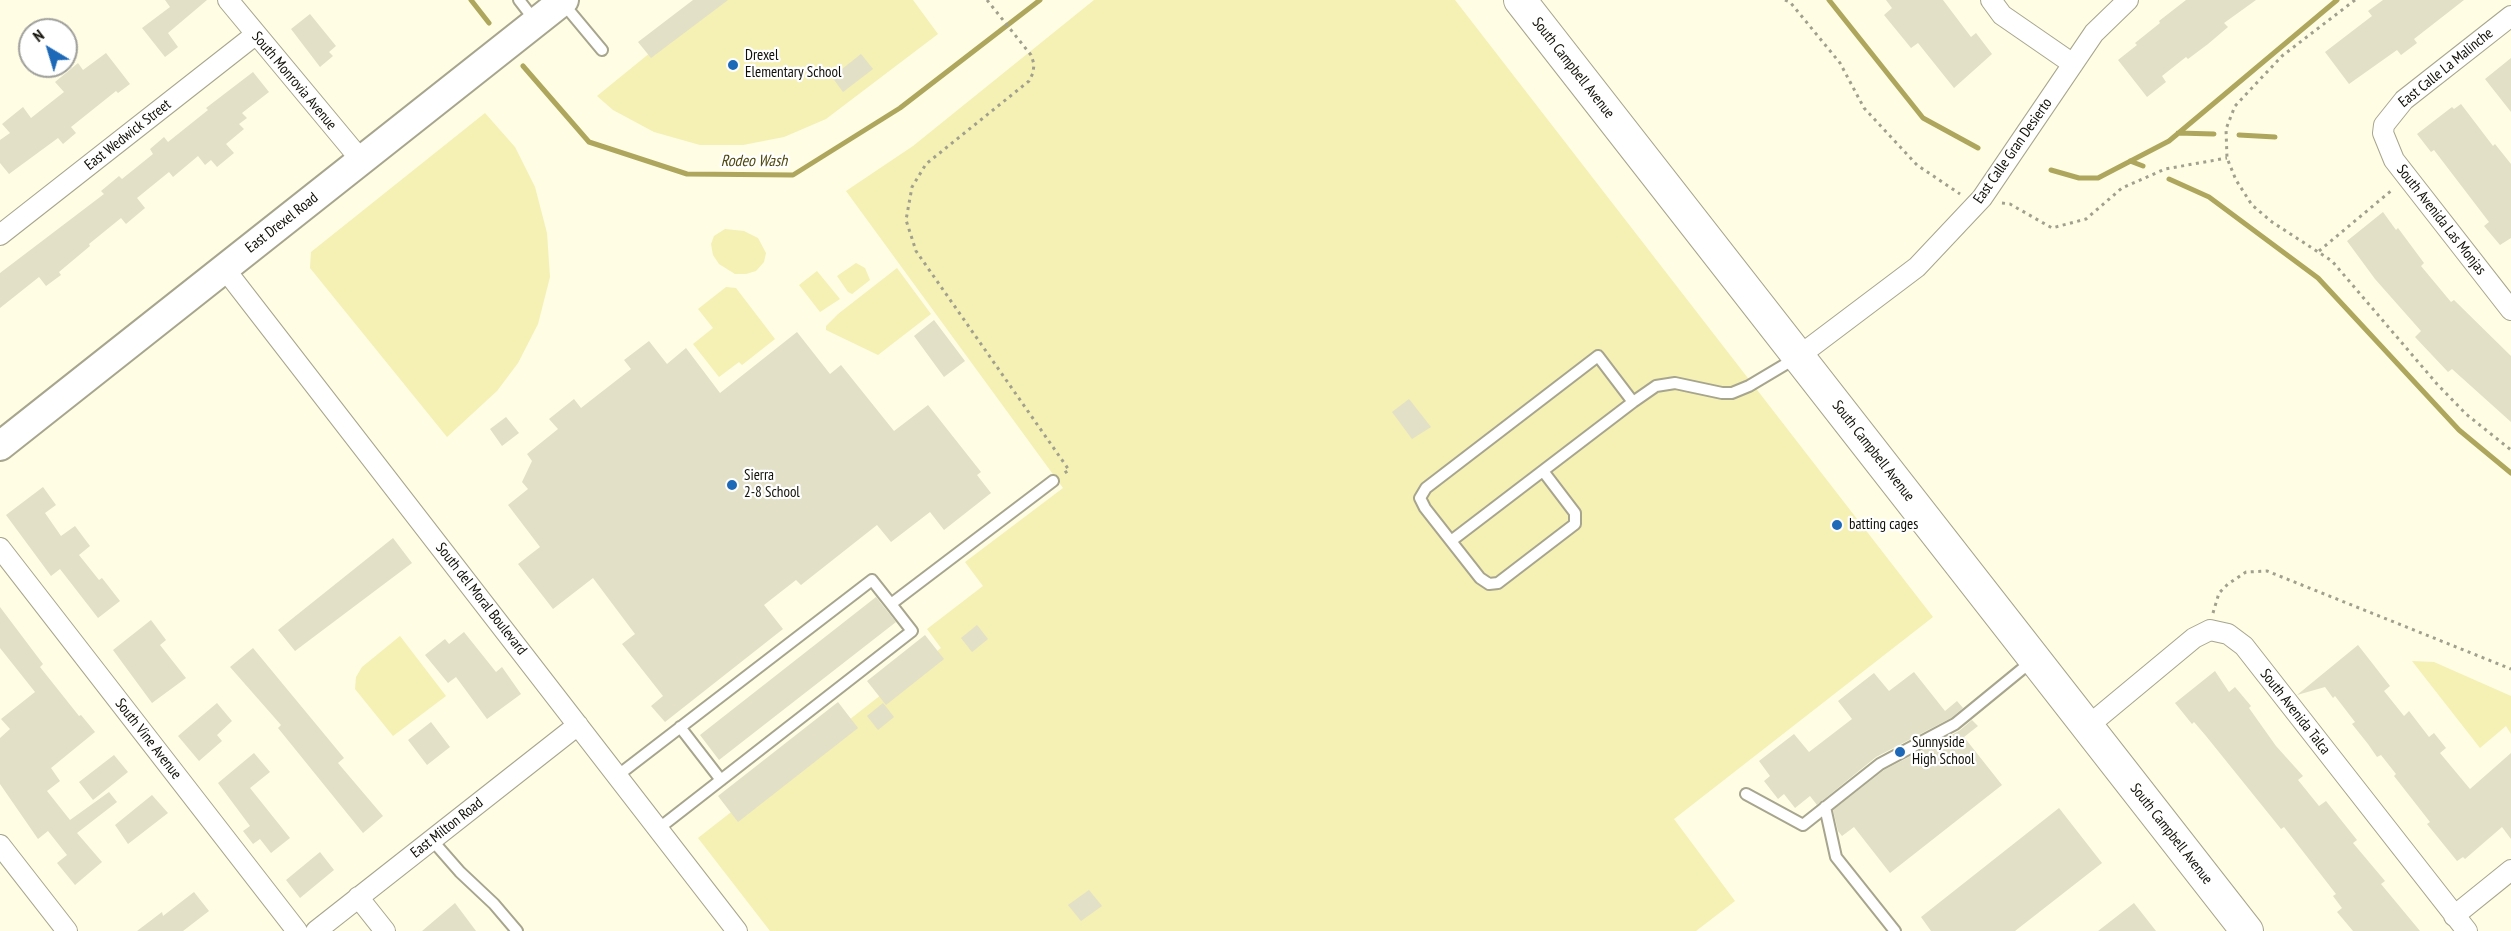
<!DOCTYPE html>
<style>
body{margin:0}
#map{position:relative;width:2511px;height:931px;overflow:hidden;background:#fffde3;font-family:"PT Sans Narrow",sans-serif}
canvas{display:block}
.north{position:absolute;left:18px;top:18px;width:60px;height:60px;box-sizing:border-box;background:#fff;border:2px solid #9f9f9c;border-radius:50%;rotate:322deg;font-size:16px;font-weight:700;line-height:24px;text-align:center;color:#100f07}
.north::after{content:'';display:block;margin:auto;width:21px;height:27px;background:#1d69b8;clip-path:polygon(50% 0,100% 100%,50% 72%,0 100%)}
</style>
<div id="map">
<canvas width="2511" height="931"></canvas>
<div class="north">N</div>
</div>
<script>
const ctx = document.querySelector('canvas').getContext('2d');
ctx.lineJoin = 'round';
function fill(path, color) {
  ctx.fillStyle = color;
  ctx.fill(path, 'evenodd');
}
function poly(rows) {
  const path = new Path2D();
  for (const r of rows) {
    path.moveTo(r[0], r[1]);
    for (let i = 2; i < r.length; i += 2) path.lineTo(r[i], r[i + 1]);
  }
  return path;
}
function trace(path, color, width, dash) {
  ctx.strokeStyle = color;
  ctx.lineWidth = width;
  ctx.lineCap = dash ? 'butt' : 'round';
  ctx.setLineDash(dash || []);
  ctx.stroke(path);
}
function label(font, color, halo, rows, align = 'center') {
  ctx.font = font + ' "PT Sans Narrow",sans-serif';
  ctx.lineWidth = 4.5;
  ctx.setLineDash([]);
  ctx.textBaseline = 'middle';
  ctx.strokeStyle = halo;
  ctx.fillStyle = color;
  for (const [text, x, y, turn = 0] of rows) {
    ctx.save();
    ctx.translate(x, y);
    ctx.rotate((+turn || 0) * Math.PI / 180);
    ctx.textAlign = isNaN(turn) ? turn : align;
    if (halo) ctx.strokeText(text, 0, 0);
    ctx.fillText(text, 0, 0);
    ctx.restore();
  }
}
fill(poly([
 [715,0,913,0,938,34,826,119,784,137,743,145,700,145,654,132,613,110,597,96],
 [1094,0,1455,0,1933,617,1674,819,1735,901,1696,931,770,931,698,838,941,648,927,629,983,586,965,562,1063,488,846,191,913,146],
 [485,113,515,147,535,187,547,233,550,277,538,324,518,363,497,391,447,437,310,268,311,252],
 [725,229,744,231,758,238,766,253,764,262,756,271,746,274,735,274,719,264,713,255,711,244,714,236],
 [856,263,865,268,870,280,852,294,848,292,837,276],
 [897,268,931,314,878,355,826,330,826,326,838,314],
 [817,271,840,299,820,312,799,285],
 [726,287,736,288,775,339,742,365,739,362,719,377,693,344,713,328,698,309],
 [400,636,446,696,393,736,355,689,356,677,362,667],
 [2412,661,2434,662,2511,696,2511,734,2506,726,2480,748]
]), '#f5f0b4');
trace(poly([
 [471,0,489,23],
 [1829,0,1923,118,1978,148],
 [523,66,589,142,687,174,793,175,900,108,1040,0],
 [2178,133,2214,134],
 [2239,135,2275,137],
 [2130,161,2143,166],
 [2051,170,2079,178,2098,178,2169,141,2337,0],
 [2169,179,2209,197,2318,278,2459,430,2511,473]
]), '#ada65c', 5);
fill(poly([
 [165,0,207,0,168,33,178,47,165,57,142,28,170,7],
 [693,0,728,0,651,58,638,42],
 [1886,0,1943,0,1971,37,1976,33,1992,54,1954,88,1918,43,1911,48,1884,15,1892,8],
 [2186,0,2256,0,2224,23,2228,27,2208,44,2188,59,2186,57,2162,76,2166,82,2147,97,2118,60,2137,45,2135,43,2160,23,2159,21],
 [2383,0,2464,0,2414,39,2417,43,2401,55,2397,50,2349,84,2325,52,2372,16,2368,11],
 [310,14,336,46,329,52,333,56,320,67,291,29],
 [106,53,130,84,118,93,116,91,71,127,76,133,63,144,58,138,9,174,0,163,0,140,10,133,2,124,23,107,31,118,64,92,55,82,78,63,83,70],
 [861,54,873,69,843,92,832,77],
 [2511,58,2511,112,2485,79],
 [253,72,269,92,242,113,247,118,239,124,244,129,226,144,234,153,217,167,211,160,205,165,198,156,173,177,169,172,137,198,145,208,126,224,121,218,89,244,90,246,59,272,61,275,46,286,39,277,0,308,0,273,104,194,101,191,119,176,122,179,153,154,150,149,164,137,168,142,208,110,206,108],
 [2461,104,2493,146,2495,144,2511,164,2511,238,2500,245,2484,226,2489,222,2434,150,2431,152,2417,134,2452,107,2454,109],
 [2383,212,2396,230,2398,228,2424,263,2421,266,2451,302,2454,300,2511,356,2511,422,2452,369,2448,372,2415,337,2421,331,2375,279,2347,241],
 [934,320,965,361,944,377,914,336],
 [797,332,830,374,841,365,894,431,928,405,981,472,977,475,991,493,944,530,930,512,891,542,877,525,801,585,796,580,764,605,783,629,665,722,651,706,663,696,622,644,635,634,593,578,553,609,518,564,540,547,508,505,528,489,522,482,532,461,527,454,558,429,549,419,574,399,581,408,631,369,624,360,649,341,667,364,686,348,720,393],
 [1409,399,1431,427,1412,439,1392,412],
 [506,417,519,433,502,446,490,429],
 [43,487,56,505,45,513,61,536,75,526,90,546,79,555,99,580,102,578,120,601,98,618,60,569,51,576,6,515],
 [393,538,412,563,295,651,278,630],
 [876,597,896,622,719,760,700,735],
 [0,607,43,664,40,667,79,716,81,715,95,732,51,768,60,781,47,791,70,820,109,792,117,802,77,833,102,862,75,885,57,863,67,855,48,831,38,839,0,784,0,738,10,729,1,719,35,692,0,648],
 [151,620,166,640,160,645,186,678,152,703,113,650],
 [977,625,988,639,972,652,961,638],
 [464,632,496,672,502,667,521,694,487,719,456,677,448,683,425,655,445,639,449,644],
 [925,635,944,659,886,705,867,681],
 [2358,645,2390,686,2384,691,2404,716,2409,711,2429,737,2434,733,2446,748,2440,753,2470,789,2511,753,2511,839,2502,827,2465,859,2463,857,2457,861,2427,824,2430,822,2394,776,2396,774,2381,755,2377,757,2368,744,2352,724,2355,722,2335,696,2333,698,2325,687,2297,695],
 [253,648,344,758,338,763,383,816,363,833,278,728,281,725,230,667],
 [2215,671,2229,692,2235,687,2251,706,2249,708,2276,746,2303,776,2298,780,2319,806,2326,801,2341,820,2357,840,2353,843,2385,881,2381,884,2420,931,2353,931,2337,912,2342,908,2333,896,2336,894,2284,827,2281,829,2206,736,2194,722,2192,724,2175,703],
 [1914,672,1945,711,1957,701,1963,708,1951,718,1876,757,1817,805,1810,796,1795,808,1784,794,1778,799,1764,781,1770,776,1759,761,1794,734,1809,752,1852,719,1838,701,1874,673,1889,691],
 [838,702,858,728,738,822,718,796],
 [217,703,232,721,217,735,222,741,199,761,178,736],
 [883,703,894,717,878,730,867,716],
 [1972,720,1978,726,1964,737,2002,785,1890,873,1854,827,1842,836,1838,831,1833,810,1884,770,1959,731],
 [431,722,450,747,427,765,408,740],
 [254,753,270,772,250,788,290,838,271,853,260,839,253,844,243,831,250,826,218,783],
 [114,755,128,772,93,800,79,782],
 [152,795,168,813,128,844,115,825],
 [2059,808,2102,863,2015,931,1931,931,1921,917],
 [320,852,334,870,300,898,286,880],
 [1089,890,1102,906,1081,921,1068,905],
 [194,892,209,911,183,931,137,931,162,912,163,916],
 [455,903,476,931,422,931],
 [2134,903,2156,931,2098,931]
]), '#e2e0c7');
const lane = poly([
 [519,0,536,22],
 [562,2,602,50],
 [1633,402,1656,386,1675,383,1722,393,1732,393,1749,386,1796,358],
 [1451,541,1633,402,1598,356,1426,488,1420,498,1425,508,1480,578,1489,584,1498,583,1575,524,1575,513,1543,471],
 [891,604,1053,481],
 [680,727,721,780],
 [617,776,872,580,891,604,912,631,658,829],
 [1746,794,1803,825,1880,764,1955,724,2032,661],
 [1825,807,1836,857,1895,931],
 [432,840,460,872,494,904,517,931]
]);
const street = poly([
 [228,0,361,160],
 [1991,0,2002,15,2073,64],
 [2511,16,2404,100,2384,125,2383,133,2394,160,2511,310],
 [0,235,255,35],
 [224,268,737,931],
 [1799,356,1917,267,1982,198,2094,33,2128,0],
 [0,548,297,931],
 [2088,726,2194,638,2210,630,2228,634,2244,646,2467,931],
 [0,845,67,931],
 [358,897,385,931],
 [2454,916,2511,870],
 [316,931,578,725]
]);
const secondary = poly([
 [0,446,564,0]
]);
const primary = poly([
 [1520,0,2247,931]
]);
trace(lane, '#a7a58d', 14);
trace(street, '#a7a58d', 22);
trace(secondary, '#a7a58d', 32);
trace(primary, '#a7a58d', 34);
trace(poly([
 [987,0,1031,55,1034,64,1033,73,1029,81,926,164,912,187,906,220,916,251,1069,470,1063,474],
 [1785,0,1790,2,1840,63,1864,108,1917,165,1960,194],
 [2355,0,2282,56,2235,106,2226,129,2227,158,2236,180,2252,205,2272,222,2332,261,2437,384,2466,414,2511,450],
 [2002,203,2010,204,2052,228,2086,219,2122,188,2165,169,2227,158],
 [2319,251,2392,190],
 [2213,613,2219,593,2228,584,2246,572,2267,571,2511,669]
]), '#a1a08d', 3, [3, 4.5]);
trace(lane, '#fff', 10);
trace(street, '#fff', 20);
trace(secondary, '#fff', 28);
trace(primary, '#fff', 32);
for (const [x, y, r, color] of [
 [733,65,6,"#1d69b8"],
 [732,485,6,"#1d69b8"],
 [1837,525,6,"#1d69b8"],
 [1900,752,6,"#1d69b8"]
]) {
  const dot = new Path2D();
  dot.arc(x, y, r, 0, 2 * Math.PI);
  ctx.fillStyle = color;
  ctx.fill(dot);
  trace(dot, '#fff', 2);
}
label('15px', '#100f07', '#fff', [
 ["Drexel",745,56],
 ["Elementary School",745,73],
 ["Sierra",744,476],
 ["2-8 School",744,493],
 ["batting cages",1849,525],
 ["Sunnyside",1912,743],
 ["High School",1912,760]
], 'left');
label('15px', '#100f07', '#fff', [
 ["South Campbell Avenue",1573,68,52],
 ["East Calle La Malinche",2446,68,-39],
 ["South Monrovia Avenue",294,81,50],
 ["East Wedwick Street",128,135,-38],
 ["East Calle Gran Desierto",2013,151,-55],
 ["South Avenida Las Monjas",2441,220,52],
 ["East Drexel Road",282,223,-38],
 ["South Campbell Avenue",1873,451,52],
 ["South del Moral Boulevard",481,599,52],
 ["South Avenida Talca",2295,712,52],
 ["South Vine Avenue",148,739,52],
 ["East Milton Road",447,828,-38],
 ["South Campbell Avenue",2171,834,52]
]);
label('italic 16px', '#4f490f', '#fff', [
 ["Rodeo Wash",754,161]
]);
</script>
